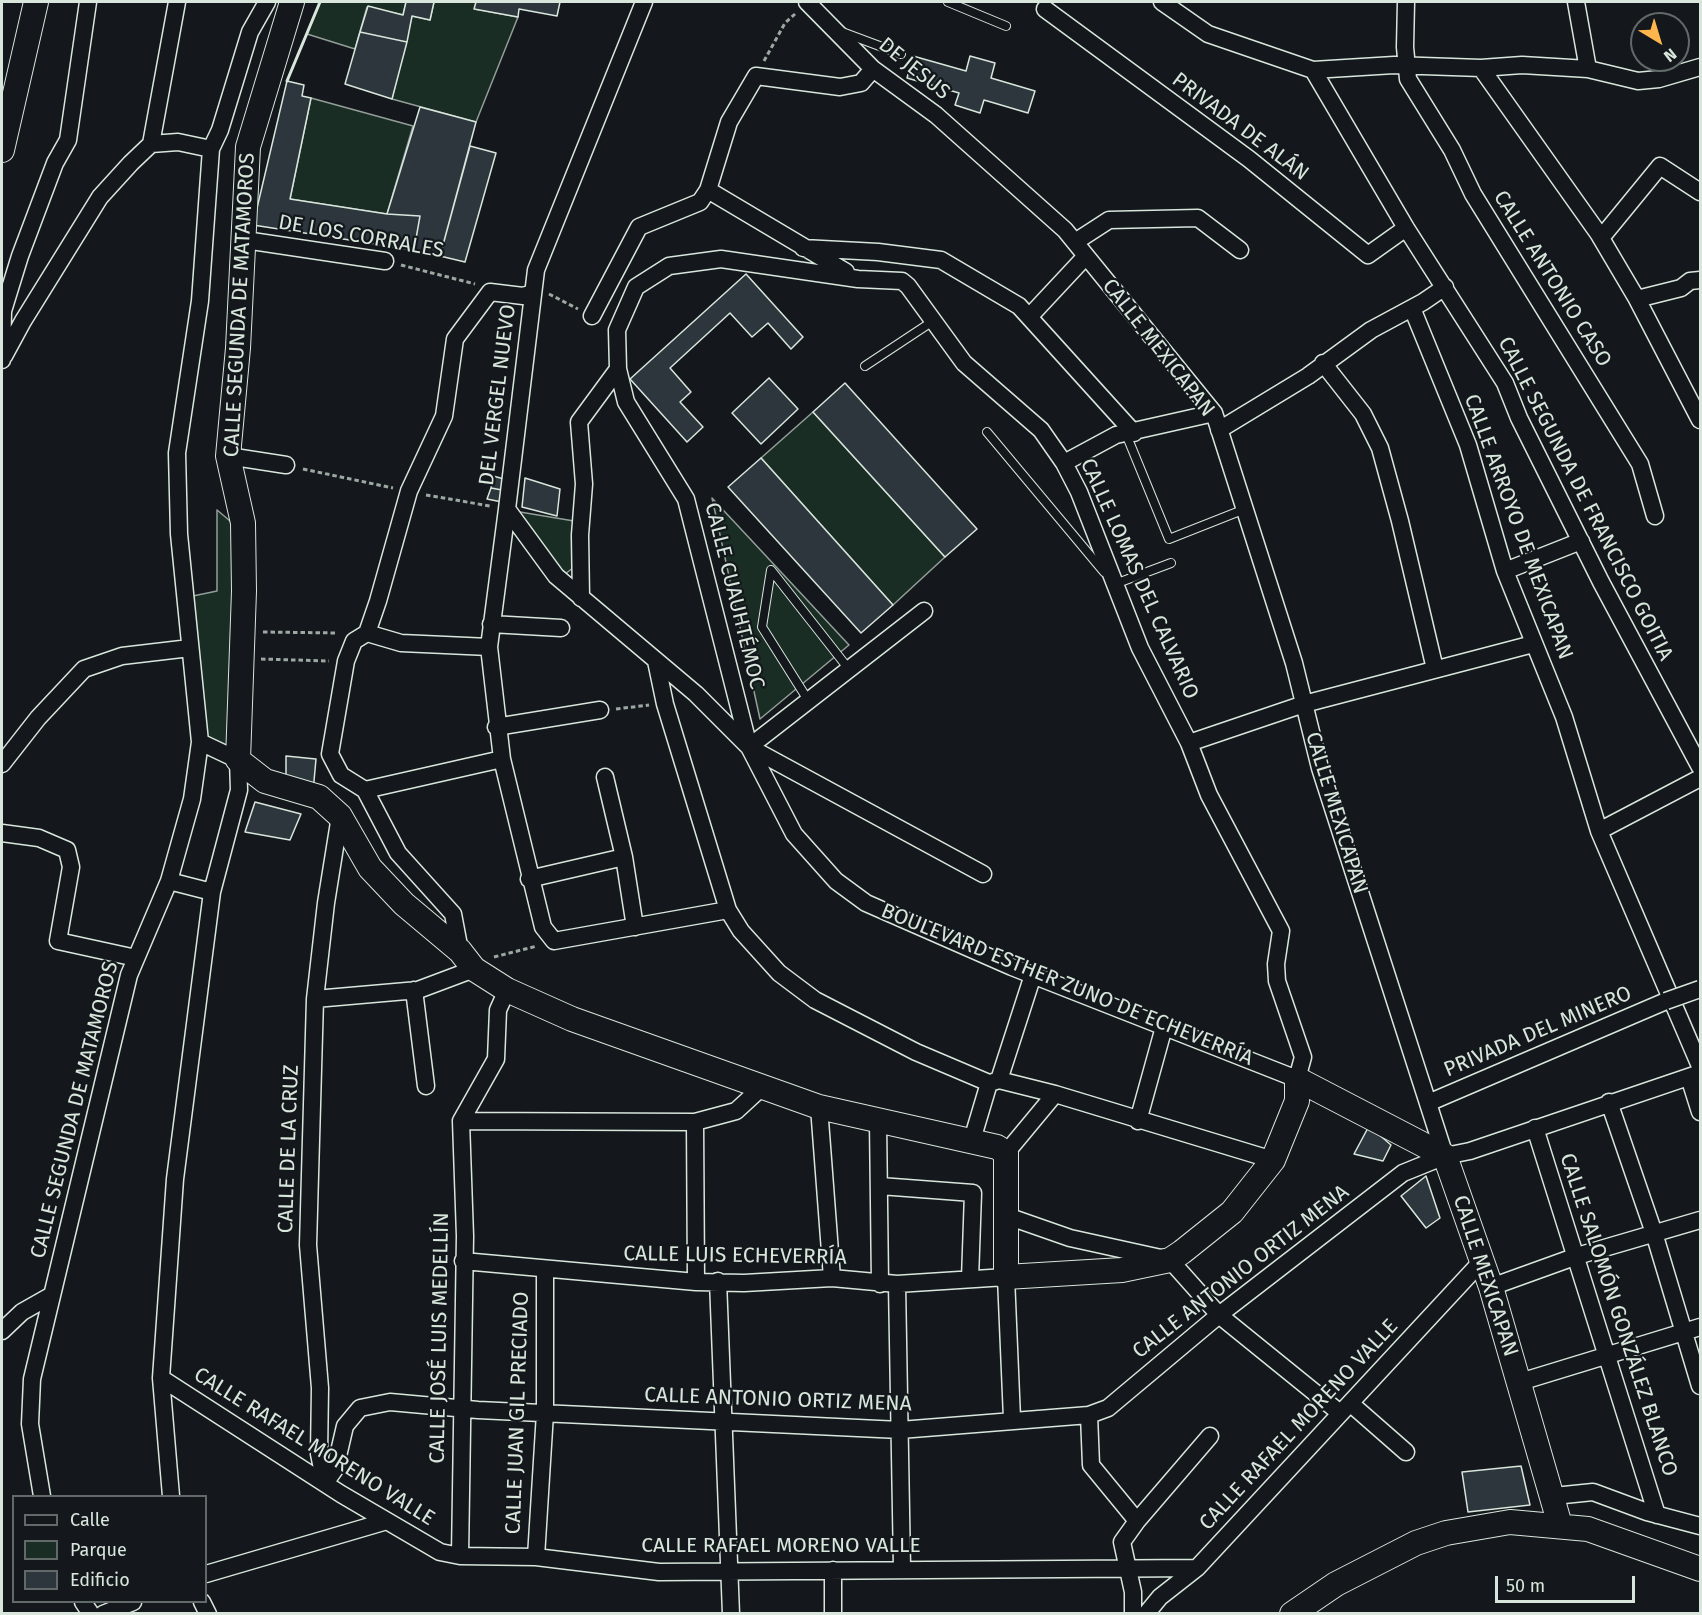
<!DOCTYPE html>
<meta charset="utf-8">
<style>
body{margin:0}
#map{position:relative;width:1702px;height:1615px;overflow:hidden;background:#14181c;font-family:"Fira Sans",sans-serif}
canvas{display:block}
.frame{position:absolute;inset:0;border:3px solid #d8e6dc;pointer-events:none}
.legend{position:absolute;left:12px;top:1495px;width:195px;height:108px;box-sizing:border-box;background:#14181c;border:2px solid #626a69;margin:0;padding:8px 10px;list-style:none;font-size:18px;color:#d8e6dc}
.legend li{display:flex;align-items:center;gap:12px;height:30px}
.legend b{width:30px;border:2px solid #626a69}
.north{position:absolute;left:1630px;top:12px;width:60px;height:60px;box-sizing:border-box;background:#14181c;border:2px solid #626a69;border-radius:50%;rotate:142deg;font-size:16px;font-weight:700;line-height:24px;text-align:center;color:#d8e6dc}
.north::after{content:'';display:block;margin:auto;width:21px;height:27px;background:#ffb74d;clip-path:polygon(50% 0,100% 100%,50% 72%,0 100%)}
.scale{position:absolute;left:1495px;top:1576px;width:140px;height:27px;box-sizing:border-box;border:3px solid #d8e6dc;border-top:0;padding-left:8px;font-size:18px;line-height:21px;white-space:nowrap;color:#d8e6dc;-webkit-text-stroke:4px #14181c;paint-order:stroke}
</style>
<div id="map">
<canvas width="1702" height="1615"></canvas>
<div class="frame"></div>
<ul class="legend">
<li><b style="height:8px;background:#14181c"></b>Calle</li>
<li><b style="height:16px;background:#1a2d24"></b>Parque</li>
<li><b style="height:16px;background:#2c363c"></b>Edificio</li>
</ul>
<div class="north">N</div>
<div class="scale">50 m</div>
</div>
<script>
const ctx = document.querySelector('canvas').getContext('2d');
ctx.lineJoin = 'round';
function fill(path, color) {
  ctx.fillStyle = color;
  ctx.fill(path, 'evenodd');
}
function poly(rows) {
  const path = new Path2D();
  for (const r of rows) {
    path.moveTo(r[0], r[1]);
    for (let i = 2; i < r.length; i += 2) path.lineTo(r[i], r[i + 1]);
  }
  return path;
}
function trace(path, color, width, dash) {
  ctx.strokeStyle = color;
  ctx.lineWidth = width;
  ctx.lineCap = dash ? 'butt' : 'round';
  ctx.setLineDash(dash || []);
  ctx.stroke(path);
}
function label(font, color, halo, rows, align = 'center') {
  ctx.font = font + ' "Fira Sans",sans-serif';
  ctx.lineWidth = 4.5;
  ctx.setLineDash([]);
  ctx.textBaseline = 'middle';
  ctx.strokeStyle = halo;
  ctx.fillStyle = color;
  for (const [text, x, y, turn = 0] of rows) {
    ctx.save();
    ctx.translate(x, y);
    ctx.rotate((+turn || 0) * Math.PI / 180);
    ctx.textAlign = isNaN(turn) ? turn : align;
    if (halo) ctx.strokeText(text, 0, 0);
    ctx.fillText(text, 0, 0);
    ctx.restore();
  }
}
const green = poly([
 [320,2,406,2,403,15,367,7,355,49,307,34,320,2],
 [434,2,476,2,475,9,518,17,476,122,392,99,412,16,430,20,434,2],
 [311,98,413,126,387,214,290,199,311,98],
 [813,412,945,557,893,605,761,458,813,412],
 [712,498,849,645,760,719,712,498],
 [217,510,236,526,227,751,206,740,193,596,217,591,217,510],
 [508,510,580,522,579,563,564,575,508,510]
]);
fill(green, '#1a2d24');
trace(green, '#939e99', 1.5);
const building = poly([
 [406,2,434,2,430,20,412,16,407,42,360,32,368,6,403,15,406,2],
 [476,2,560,2,557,16,519,9,518,17,474,9,476,2],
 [360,32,407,42,392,99,345,84,360,32],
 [913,56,966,71,970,56,995,63,991,78,1035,91,1028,113,984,100,980,113,955,105,959,93,907,78,913,56],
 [287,81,304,85,302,96,311,98,290,199,387,214,420,216,414,250,253,225,287,81],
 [420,107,476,122,440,256,414,250,420,216,387,214,420,107],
 [470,146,496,153,465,262,440,256,470,146],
 [746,274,803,337,791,349,768,323,752,337,730,313,670,368,691,392,680,402,703,427,687,442,630,379,746,274],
 [769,378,798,409,761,444,732,413,769,378],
 [845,383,977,529,945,557,813,412,845,383],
 [761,458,893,605,861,633,728,487,761,458],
 [493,476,504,479,502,490,491,488,493,476],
 [525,478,560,489,557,516,522,507,525,478],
 [491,488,502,490,502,502,487,499,491,488],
 [286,756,316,759,313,792,286,787,286,756],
 [255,802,301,814,290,840,245,832,255,802],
 [1369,1126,1391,1145,1383,1161,1354,1154,1369,1126],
 [1426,1176,1440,1218,1426,1228,1401,1196,1426,1176],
 [1521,1466,1530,1505,1468,1512,1462,1472,1521,1466]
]);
fill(building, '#2c363c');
trace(building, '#d8e6dc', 1.5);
const lane = poly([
 [948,2,1006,26],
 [842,32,901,54],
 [865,366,933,321],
 [987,432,1104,572],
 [1126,434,1169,539,1245,509],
 [1113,582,1115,584,1171,563],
 [808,700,762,627,771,570,848,668]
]);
const street = poly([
 [644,2,536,270,507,509,556,576,696,694,749,747,983,874],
 [807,2,873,69,936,115,1065,230,1214,413,1294,663,1320,768,1445,1156],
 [1162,2,1208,34,1313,70,1394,65,1481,68,1522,65,1588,69,1638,81,1659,79,1700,67],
 [1406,2,1405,47,1408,79,1452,150,1473,194,1640,464,1655,516],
 [1576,2,1588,69],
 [1045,9,1249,159,1368,255,1406,228],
 [1481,68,1598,233,1637,299,1700,420],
 [1313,70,1406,228,1505,383,1519,418,1601,582,1700,767],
 [151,144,177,2],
 [708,190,846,272],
 [1601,238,1660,166,1700,192],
 [245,240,385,261],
 [1075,242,1109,220,1198,218,1240,250],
 [803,248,878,252,941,260,1019,306,1134,433],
 [721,259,858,279,902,281,908,286,964,363,1041,430,1064,463,1079,492,1140,648,1189,743,1209,795,1281,931,1276,964,1277,981,1303,1057,1297,1079,1012,967,866,903,836,881,794,834,749,747,686,499,626,402,618,369,617,330,636,287,669,266,721,259],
 [1637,299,1681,288,1690,281,1700,280],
 [1412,308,1468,445,1505,571,1564,717,1599,831,1700,1066],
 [592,316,639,227,700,202,708,190,729,122,756,76,840,87,861,83,873,69],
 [1030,316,1086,256],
 [4,356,23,321,100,197,131,163,151,144,178,142,211,149],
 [2,360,3,311,20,256,55,163,68,140,88,2],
 [1323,363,1363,414,1380,448,1400,521,1435,669],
 [1219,430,1308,376,1371,330,1423,302,1445,287],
 [228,456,286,465],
 [1064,463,1116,435,1214,413],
 [507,509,489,647,502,759,543,927,554,941,728,910],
 [1505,571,1581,541],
 [581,598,580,535,584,484,579,422,618,369],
 [491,624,561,628],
 [367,633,401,643,489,647],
 [656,661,665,704,728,910,741,931,779,973,815,1000,916,1052,989,1083],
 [496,727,600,710],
 [1189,743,1304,704,1533,644],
 [749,747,924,611],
 [502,759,365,790,341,775,330,754,346,661,354,641,367,633,378,601,409,491,444,416,455,339,490,292,523,296,533,293],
 [2,764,38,718,84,669,122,656,190,648],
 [605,777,624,857,635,927],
 [365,790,398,853,453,914,460,951],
 [1599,831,1700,778],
 [2,833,39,838,67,850,71,867,58,941,136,958],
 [529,879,624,857],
 [169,881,212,892],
 [414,990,426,1086],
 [315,999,418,990,474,969],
 [1689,1077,1700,1112],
 [999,1080,1055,1094,1273,1160],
 [990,1083,999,1080,1033,975],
 [1609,1102,1654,1233,1700,1386],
 [1428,1103,1666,1001],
 [819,1107,832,1278],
 [461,1121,695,1122,736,1111,761,1088],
 [461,1121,496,1059,498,1010,507,990],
 [878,1121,880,1284],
 [1138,1121,1164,1027],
 [695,1122,696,1282],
 [1535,1128,1657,1515],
 [972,1140,989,1083],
 [1006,1153,1055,1094],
 [880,1186,973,1193,970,1279],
 [1007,1216,1070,1238,1170,1260,1219,1315,1340,1413],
 [463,1261,696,1282,744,1283,832,1278,897,1284,1006,1277,1012,1419],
 [718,1281,731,1614],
 [897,1284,902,1568],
 [1491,1287,1577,1256,1700,1220],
 [2,1331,22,1312,52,1295],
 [161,1378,341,1494,440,1552,460,1556,536,1557,659,1572,1197,1568],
 [1520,1382,1700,1327],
 [1350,1403,1406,1452],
 [1089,1415,1091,1465,1137,1521,1122,1542,1133,1592,1133,1614],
 [325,1483,335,1469,345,1426,360,1408,390,1402,478,1410,900,1430,1089,1415,1108,1408,1219,1315,1403,1173,1445,1156,1470,1151,1700,1073],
 [325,1483,319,1454,320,1388,308,1245,315,999,326,903,340,816],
 [42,1496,30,1424,32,1379,129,975,169,881,192,799,200,742,179,534,177,453,200,301,211,149,220,130,250,32,267,2],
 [171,1496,161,1378,175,1179,212,892,239,790,238,760,200,742],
 [1554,1496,1593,1492,1647,1512,1700,1526],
 [1137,1521,1210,1436],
 [460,1556,465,1236,461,1121],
 [536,1557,545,1413,545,1269],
 [206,1574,387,1521],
 [83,1602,91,1614],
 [202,1602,208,1614],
 [103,1614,133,1602],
 [833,1614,833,1570],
 [1146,1614,1160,1597,1197,1568,1481,1262]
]);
const secondary = poly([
 [292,2,248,147,238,348,228,456,243,523,244,591,238,760,265,781,319,797,340,816,370,868,404,904,460,951,474,969,507,990,572,1019,819,1107,997,1147,1006,1153,1006,1277,1122,1270,1170,1260,1182,1252,1232,1212,1273,1160,1297,1101,1297,1079,1445,1156,1491,1287,1560,1525],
 [2,150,36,2],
 [1292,1614,1336,1584,1416,1543,1446,1533,1510,1522,1588,1529,1700,1569]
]);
trace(lane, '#d8e6dc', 10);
trace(street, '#d8e6dc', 19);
trace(secondary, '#d8e6dc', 26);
trace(poly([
 [764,61,785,23,795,14],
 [401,265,475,284],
 [549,294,578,309],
 [303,469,393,488],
 [426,495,490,506],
 [263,632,338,633],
 [261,659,329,661],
 [616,709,649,705],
 [494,957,537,946]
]), '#9da8a2', 3, [4.5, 3]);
trace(lane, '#14181c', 8);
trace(street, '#14181c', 16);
trace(secondary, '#14181c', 24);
const streetBridge = poly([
 [1666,1001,1700,989]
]);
trace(streetBridge, '#d8e6dc', 19, []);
trace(streetBridge, '#14181c', 16);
trace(poly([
 [287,81,320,2]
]), '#d8e6dc', 3);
label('21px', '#d8e6dc', '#14181c', [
 ["DE JESUS",914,69,39],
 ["PRIVADA DE ALÁN",1240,127,37],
 ["DE LOS CORRALES",361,237,10],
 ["CALLE ANTONIO CASO",1552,279,58],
 ["CALLE SEGUNDA DE MATAMOROS",240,305,-87],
 ["CALLE MEXICAPAN",1158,348,52],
 ["DEL VERGEL NUEVO",498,395,-83],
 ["CALLE SEGUNDA DE FRANCISCO GOITIA",1585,499,63],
 ["CALLE ARROYO DE MEXICAPAN",1518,527,70],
 ["CALLE LOMAS DEL CALVARIO",1139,579,66],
 ["CALLE CUAUHTÉMOC",734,596,76],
 ["CALLE MEXICAPAN",1336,813,73],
 ["BOULEVARD ESTHER ZUNO DE ECHEVERRÍA",1067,985,22],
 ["PRIVADA DEL MINERO",1538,1032,-23],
 ["CALLE SEGUNDA DE MATAMOROS",75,1110,-76],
 ["CALLE DE LA CRUZ",289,1149,-88],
 ["CALLE LUIS ECHEVERRÍA",735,1256,1],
 ["CALLE ANTONIO ORTIZ MENA",1241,1272,-38],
 ["CALLE MEXICAPAN",1485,1276,72],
 ["CALLE SALOMÓN GONZÁLEZ BLANCO",1618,1315,72],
 ["CALLE JOSÉ LUIS MEDELLÍN",440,1338,-89],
 ["CALLE ANTONIO ORTIZ MENA",778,1400,2],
 ["CALLE JUAN GIL PRECIADO",518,1413,-88],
 ["CALLE RAFAEL MORENO VALLE",1299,1425,-47],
 ["CALLE RAFAEL MORENO VALLE",314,1447,32],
 ["CALLE RAFAEL MORENO VALLE",781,1546]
]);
</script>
